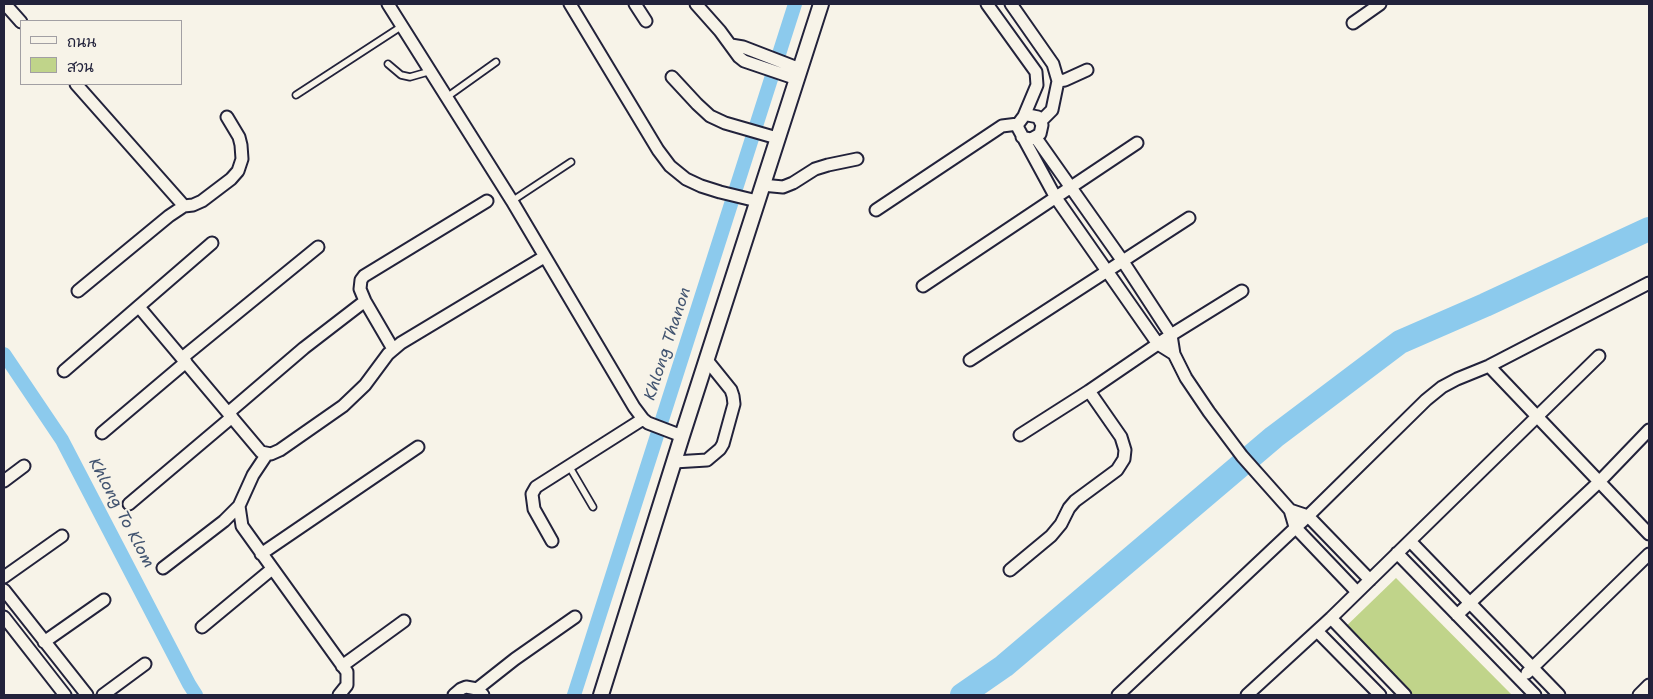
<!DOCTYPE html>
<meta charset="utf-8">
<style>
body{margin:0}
#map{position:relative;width:1653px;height:699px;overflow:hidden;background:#f7f3e8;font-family:"Shantell Sans","Playpen Sans Thai",sans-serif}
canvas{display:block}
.frame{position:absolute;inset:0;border:5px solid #22223b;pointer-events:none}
.legend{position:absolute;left:20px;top:20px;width:162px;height:65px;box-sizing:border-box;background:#f7f3e8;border:1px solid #a29fa3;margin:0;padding:6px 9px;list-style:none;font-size:15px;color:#22223b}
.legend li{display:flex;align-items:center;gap:10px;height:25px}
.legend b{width:25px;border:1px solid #a29fa3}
</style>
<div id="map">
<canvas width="1653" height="699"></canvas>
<div class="frame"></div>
<ul class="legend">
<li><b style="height:6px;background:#f7f3e8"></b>ถนน</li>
<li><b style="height:14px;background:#c0d48a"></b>สวน</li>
</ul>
</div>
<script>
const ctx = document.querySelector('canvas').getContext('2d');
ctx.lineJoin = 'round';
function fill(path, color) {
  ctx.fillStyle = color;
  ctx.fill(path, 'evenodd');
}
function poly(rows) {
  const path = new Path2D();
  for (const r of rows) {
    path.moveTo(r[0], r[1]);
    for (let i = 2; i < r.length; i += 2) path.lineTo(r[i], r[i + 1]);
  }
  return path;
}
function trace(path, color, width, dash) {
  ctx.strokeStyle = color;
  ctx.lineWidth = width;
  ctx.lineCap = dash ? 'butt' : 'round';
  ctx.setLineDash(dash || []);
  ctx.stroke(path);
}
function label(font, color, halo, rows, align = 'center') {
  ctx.font = font + ' "Shantell Sans",sans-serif';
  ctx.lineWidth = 4;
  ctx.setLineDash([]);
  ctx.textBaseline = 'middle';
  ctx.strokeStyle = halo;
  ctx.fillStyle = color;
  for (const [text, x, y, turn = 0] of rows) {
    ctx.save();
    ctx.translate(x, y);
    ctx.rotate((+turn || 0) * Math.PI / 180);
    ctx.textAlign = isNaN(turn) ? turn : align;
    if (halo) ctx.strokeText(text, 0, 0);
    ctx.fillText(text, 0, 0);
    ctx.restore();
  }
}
fill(poly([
 [1396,578,1512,695,1397,695,1338,634]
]), '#c0d48a');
trace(poly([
 [4,354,62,440,189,684,196,695],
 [574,695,795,4]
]), '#8ccaed', 14);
trace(poly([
 [962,695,1004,666,1274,437,1400,342,1485,305,1649,229]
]), '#8ccaed', 24);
const service = poly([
 [388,64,401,75,410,77,431,71],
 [296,95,402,26],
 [447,97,496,62],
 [512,201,571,162],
 [569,466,593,507]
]);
const minor = poly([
 [5,4,21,22],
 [388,4,512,201,634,407,643,419,648,423,682,436],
 [570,4,658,150,670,166,686,179,701,186,720,192,757,201],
 [635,4,646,21],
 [696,4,720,31,739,57,744,61,797,79],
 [987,4,1036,72,1037,85,1024,116],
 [1011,4,1053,64,1058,81,1052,110,1041,121],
 [1353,23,1380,4],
 [731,45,743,47,800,69],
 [672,77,697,104,710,116,725,123,777,138],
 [1058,81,1065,80,1087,70],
 [76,84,184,206,169,216,78,291],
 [1022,137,1031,139,1040,134,1042,125,1038,117,1028,115,1024,116,1018,124,1018,128,1056,198,1158,344,1174,354],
 [1036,138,1122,260,1171,335,1174,354,1186,378,1209,412,1242,456,1290,510,1295,527,1357,592],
 [762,185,783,187,793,183,815,169,828,165,857,159],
 [184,206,193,205,202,201,231,179,238,171,242,159,241,145,239,137,227,117],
 [876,210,1002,126,1018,124],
 [923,286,1137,143],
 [139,307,261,452,271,454,280,450,343,406,365,385,388,354,401,343,544,257],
 [393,349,365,301,360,289,361,280,364,276,487,201],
 [182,358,318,247],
 [970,360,1189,218],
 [1489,366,1649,534],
 [64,371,212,243],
 [228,413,304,348,365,301],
 [102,433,186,362],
 [1020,435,1089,391,1171,335,1242,291],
 [674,462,707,460,720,449,723,444,734,404,733,396,731,390,706,359],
 [4,481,24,466],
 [129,504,232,417],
 [239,506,242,526,347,672,347,685,339,695],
 [1290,510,1308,516,1370,580],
 [552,541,534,509,532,494,536,487,643,419],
 [1410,541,1559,695],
 [1397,553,1535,695],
 [261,554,418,447],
 [163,568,224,521,239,506,253,475,267,454],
 [1010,570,1051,536,1061,524,1069,508,1075,501,1117,470,1124,459,1125,450,1121,437,1089,391],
 [4,577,62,536],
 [4,590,87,695],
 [1457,615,1599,482,1649,430],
 [4,617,65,695],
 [1331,618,1405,695],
 [202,627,272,569],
 [1317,631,1380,695],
 [44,642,104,600],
 [342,666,404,621],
 [1527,673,1649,554],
 [477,689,515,659,575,617],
 [103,695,145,664],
 [454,695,461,689,466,687,477,689,483,695],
 [1118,695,1308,516,1426,400,1442,387,1457,379,1489,366,1649,283],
 [1247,695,1331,618,1599,356],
 [1639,695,1649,685]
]);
const tertiary = poly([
 [601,695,682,436,821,4]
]);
trace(service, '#22223b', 9);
trace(minor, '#22223b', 15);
trace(tertiary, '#22223b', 18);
trace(service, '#f7f3e8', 5.5);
trace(minor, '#f7f3e8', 11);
trace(tertiary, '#f7f3e8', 14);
label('italic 16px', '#425470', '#f7f3e8', [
 ["Khlong Thanon",668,344,-72],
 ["Khlong To Klom",121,513,62]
]);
</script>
